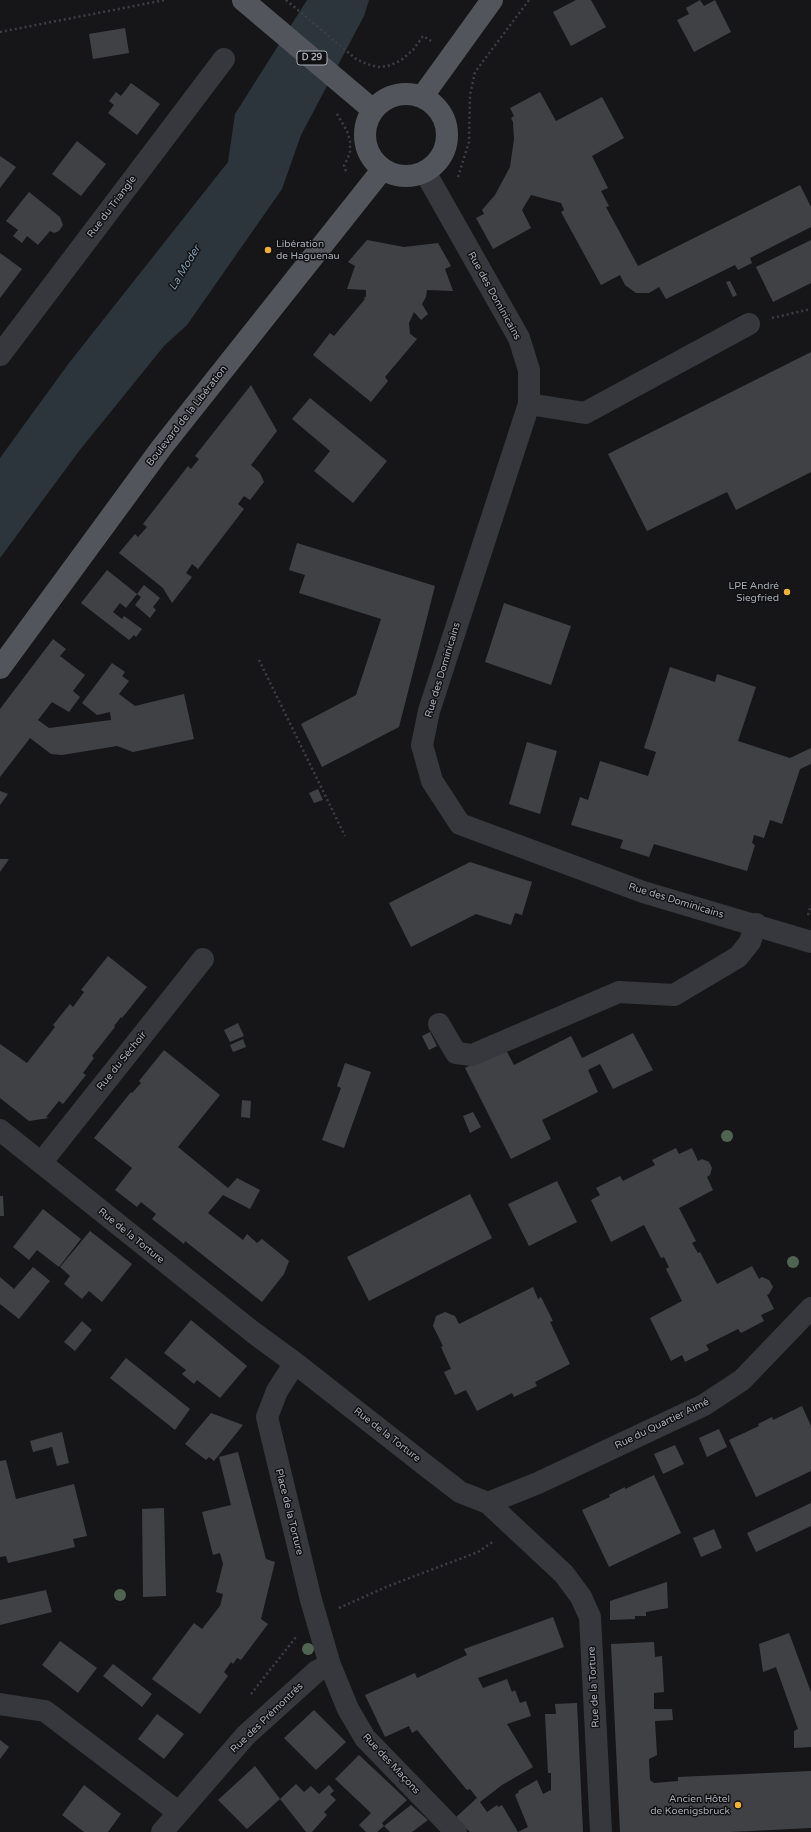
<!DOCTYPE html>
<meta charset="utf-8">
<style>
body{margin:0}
canvas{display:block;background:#161618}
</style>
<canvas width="811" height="1832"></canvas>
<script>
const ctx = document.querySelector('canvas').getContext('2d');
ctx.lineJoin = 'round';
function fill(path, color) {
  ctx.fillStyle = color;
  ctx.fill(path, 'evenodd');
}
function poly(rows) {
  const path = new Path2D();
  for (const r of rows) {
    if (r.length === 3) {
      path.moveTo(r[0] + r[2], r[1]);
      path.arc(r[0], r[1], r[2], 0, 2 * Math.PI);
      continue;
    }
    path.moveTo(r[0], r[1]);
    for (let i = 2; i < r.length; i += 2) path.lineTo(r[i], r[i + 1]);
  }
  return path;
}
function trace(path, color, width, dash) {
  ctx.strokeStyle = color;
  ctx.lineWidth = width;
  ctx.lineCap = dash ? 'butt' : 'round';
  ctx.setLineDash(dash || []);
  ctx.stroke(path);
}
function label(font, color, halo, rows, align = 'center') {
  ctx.font = font + ' "Varela Round",sans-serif';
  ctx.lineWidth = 3;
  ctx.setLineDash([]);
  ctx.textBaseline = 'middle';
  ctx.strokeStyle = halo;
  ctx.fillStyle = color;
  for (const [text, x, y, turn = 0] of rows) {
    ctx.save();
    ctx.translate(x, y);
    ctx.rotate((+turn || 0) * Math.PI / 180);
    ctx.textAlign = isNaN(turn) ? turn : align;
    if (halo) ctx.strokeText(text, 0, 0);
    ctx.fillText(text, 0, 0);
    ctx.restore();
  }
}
fill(poly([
 [307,0,369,0,364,16,301,135,282,189,187,325,164,346,79,451,0,558,0,458,69,363,228,162,235,114]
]), '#2c353c');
fill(poly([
 [576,0,591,0,606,27,571,46,553,12],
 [700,0,704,6,715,0,731,32,694,52,677,20,689,14,686,8],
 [125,28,129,53,93,59,89,34],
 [131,83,160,104,137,135,108,113,114,105,109,101,116,92,121,96],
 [540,92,556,121,602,97,624,138,592,156,608,188,601,191,609,206,606,207,638,266,800,185,811,207,811,227,750,258,752,263,738,270,735,265,666,299,659,287,649,293,636,293,625,285,620,275,601,285,561,212,564,210,561,203,531,195,522,210,531,228,493,249,476,218,484,214,482,210,495,195,510,167,514,139,513,122,511,118,514,116,510,108],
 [77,141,106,164,81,196,52,174],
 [0,156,16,167,0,188],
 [29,192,60,217,63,225,59,231,54,233,50,231,38,245,27,236,22,243,13,236,18,230,6,221],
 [367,240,404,247,438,243,451,266,445,269,453,291,427,290,426,297,422,304,428,314,421,320,414,312,409,323,410,334,417,339,385,377,388,381,371,402,313,355,330,333,334,336,365,299,363,298,366,297,366,290,347,289,355,266,348,262],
 [811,240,811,283,773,302,756,267],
 [0,253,22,269,0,298],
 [730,281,737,295,733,297,726,282],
 [811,352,811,472,736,510,727,492,647,531,608,454],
 [251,385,277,431,251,465,260,473,264,482,250,500,244,496,238,504,244,509,198,569,192,564,186,573,192,577,172,603,163,588,119,553,135,534,138,537,147,527,143,524,188,466,191,469,199,459,195,456],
 [310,398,387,461,353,503,314,471,330,451,292,419],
 [297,543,435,586,399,727,322,767,301,724,356,695,381,619,299,593,305,575,289,570],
 [107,570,137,594,126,608,120,603,113,612,122,619,124,616,142,629,136,637,134,635,129,640,81,603],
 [144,585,160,598,153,607,156,610,150,618,135,605,141,597,137,594],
 [504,603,571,626,551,685,485,662],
 [53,639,66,649,60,656,85,675,73,691,80,697,69,712,52,702,38,720,49,728,111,720,110,712,97,715,82,703,112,663,125,672,122,676,129,681,119,694,135,706,184,694,194,739,133,752,117,746,62,755,51,754,30,738,0,777,0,709],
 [670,667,715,682,717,674,756,687,738,741,790,758,811,748,811,764,800,769,782,824,770,820,764,838,754,835,752,843,755,845,747,871,654,844,649,857,620,848,623,840,571,825,580,797,588,800,600,761,648,776,656,752,644,748],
 [527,742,557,751,540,814,509,804],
 [318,789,323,800,314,803,309,793],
 [0,791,8,794,0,805],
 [0,859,9,859,0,872],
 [470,862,532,882,522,915,515,913,511,925,476,914,411,947,389,903],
 [108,956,147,987,122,1018,121,1017,114,1026,115,1027,92,1056,94,1058,83,1073,86,1075,63,1104,59,1101,46,1117,49,1118,29,1121,0,1098,0,1044,27,1063,55,1027,53,1025,70,1004,73,1007,84,992,81,990],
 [238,1023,244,1036,230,1042,224,1030],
 [430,1032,437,1046,429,1050,422,1036],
 [633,1033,653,1070,613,1089,600,1064,588,1070,598,1092,542,1120,551,1139,511,1159,465,1068,505,1048,514,1065,571,1036,582,1058],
 [243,1039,246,1047,233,1052,230,1045],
 [164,1050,220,1095,178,1147,228,1188,237,1178,260,1190,250,1209,223,1195,208,1213,243,1240,247,1234,257,1243,262,1239,289,1261,284,1274,262,1302,185,1241,184,1244,152,1219,156,1214,141,1202,137,1207,115,1190,132,1168,94,1138,131,1092,132,1093,141,1083,139,1081],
 [345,1063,371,1072,344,1148,322,1140,341,1088,337,1086],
 [242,1100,251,1101,250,1118,241,1117],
 [473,1112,481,1127,470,1133,463,1116],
 [676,1148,679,1154,692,1148,698,1161,702,1159,709,1162,712,1168,710,1175,707,1177,713,1190,679,1208,696,1241,692,1243,698,1253,700,1252,717,1284,752,1266,759,1279,762,1277,769,1280,773,1287,769,1294,767,1295,774,1309,761,1315,764,1321,741,1333,738,1329,706,1345,709,1350,685,1362,682,1355,671,1361,650,1318,682,1301,666,1269,669,1267,664,1257,661,1258,644,1225,611,1242,591,1200,600,1195,596,1188,620,1176,623,1181,655,1165,652,1160],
 [557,1181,577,1222,529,1246,508,1204],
 [470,1194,492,1238,369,1301,347,1257],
 [0,1196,3,1196,4,1216,0,1216],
 [43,1209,81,1239,59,1267,37,1250,29,1260,13,1247],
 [90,1231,132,1264,102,1302,89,1291,82,1299,64,1284,70,1276,60,1267],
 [33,1267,50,1281,19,1319,0,1304,0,1277,14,1289],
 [533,1287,538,1299,541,1297,553,1321,550,1322,570,1364,535,1382,537,1386,514,1397,512,1393,477,1411,466,1390,455,1395,444,1372,451,1369,441,1347,443,1346,433,1326,436,1316,445,1312,455,1316,459,1324],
 [191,1320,247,1366,220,1398,197,1380,194,1384,182,1374,186,1370,164,1353],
 [82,1321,92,1330,75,1351,64,1342],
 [126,1358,190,1409,175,1430,110,1378],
 [802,1406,811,1426,811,1471,756,1497,729,1440,759,1426,758,1424,772,1417,773,1420],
 [211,1413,243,1425,214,1461,209,1457,206,1460,185,1444],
 [719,1429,727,1447,707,1457,699,1438],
 [62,1432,69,1463,57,1466,52,1447,33,1452,30,1441],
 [675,1445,684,1464,663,1474,654,1454],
 [238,1452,266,1559,275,1562,261,1619,268,1624,241,1660,237,1658,233,1664,231,1662,224,1672,228,1676,200,1714,152,1679,194,1623,202,1629,220,1606,223,1594,216,1592,223,1564,220,1553,213,1555,202,1512,231,1505,219,1457],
 [6,1460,16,1499,74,1484,87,1536,73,1539,75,1547,8,1563,6,1556,0,1557,0,1461],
 [654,1475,681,1533,609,1567,582,1510,610,1497,609,1495,625,1487,625,1489],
 [811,1503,811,1526,756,1552,747,1533],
 [164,1508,166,1596,143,1597,142,1509],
 [714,1529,722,1548,701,1557,693,1538],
 [667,1582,668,1608,646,1612,646,1616,635,1616,635,1619,610,1620,610,1601],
 [46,1590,52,1612,0,1625,0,1600],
 [553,1617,564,1647,478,1678,483,1688,507,1679,512,1692,515,1690,520,1703,526,1701,531,1716,507,1724,533,1767,502,1785,480,1802,487,1812,497,1805,498,1807,502,1805,518,1832,528,1827,515,1795,519,1792,518,1791,537,1780,543,1794,551,1790,551,1773,548,1773,545,1714,556,1714,555,1704,577,1703,583,1832,470,1832,455,1818,477,1798,470,1789,467,1790,417,1730,412,1733,409,1726,385,1737,365,1695,415,1673,417,1678,467,1655,464,1649],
 [789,1633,811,1692,811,1747,794,1748,794,1731,798,1729,776,1667,763,1672,759,1644],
 [60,1641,97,1668,78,1693,42,1665],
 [654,1642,655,1657,662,1656,664,1692,654,1693,654,1709,672,1709,673,1720,655,1721,657,1755,649,1759,650,1780,654,1783,678,1781,678,1777,811,1771,811,1828,730,1832,620,1832,611,1644],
 [113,1664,152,1694,142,1707,103,1676],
 [314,1710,346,1742,316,1770,284,1738],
 [157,1714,184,1734,164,1759,138,1739],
 [0,1740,9,1747,0,1759],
 [359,1755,407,1800,382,1823,384,1826,377,1832,366,1832,359,1825,371,1813,335,1779],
 [255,1766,280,1799,247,1829,218,1800],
 [296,1784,304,1792,311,1786,319,1794,329,1785,334,1791,330,1794,336,1800,324,1812,327,1815,312,1832,306,1832,280,1799],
 [84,1785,121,1814,108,1832,84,1832,62,1815],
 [411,1805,428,1820,412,1832,390,1832,384,1826]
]), '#404145');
trace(poly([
 [286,0,356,59,367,64,378,67,388,66,400,61,413,50,423,36,431,41],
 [0,32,165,0],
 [337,114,347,131,350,141,350,153,344,166,347,174],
 [458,177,469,142,470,95,475,72,529,0],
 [772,318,811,309],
 [259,660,345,836],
 [808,915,811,905],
 [339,1608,386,1587,478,1552,494,1541],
 [251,1694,296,1637]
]), '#3d3f44', 2.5, [2, 3]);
trace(poly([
 [425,172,519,338,529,370,529,404,429,711,422,745,432,781,460,824,643,892,811,942],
 [0,355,224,59],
 [529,404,585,413,749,324],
 [439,1024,456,1053,472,1055,619,992,674,995,738,957,750,942,756,924],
 [0,1130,254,1333,295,1363,425,1465,460,1492,488,1503,564,1574,581,1597,590,1617,601,1832],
 [41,1163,203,959],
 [295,1363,277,1391,267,1417,311,1600,330,1665,348,1709,365,1738,456,1832],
 [488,1503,538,1483,704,1405,742,1380,811,1308],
 [0,1704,45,1711,178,1812],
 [162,1832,246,1735,317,1671,330,1665]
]), '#37383d', 22);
trace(poly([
 [243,0,373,110],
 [406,135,41],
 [422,97,492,0],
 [0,668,162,447,382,170]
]), '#53555c', 22);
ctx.fillStyle = '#506452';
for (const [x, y] of [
 [727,1136],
 [793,1262],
 [120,1595],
 [308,1649]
]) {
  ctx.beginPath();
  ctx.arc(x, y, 6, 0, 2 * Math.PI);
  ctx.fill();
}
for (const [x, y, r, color] of [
 [268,250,4,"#f2b134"],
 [787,592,4,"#f2b134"],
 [738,1805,4,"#f2b134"]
]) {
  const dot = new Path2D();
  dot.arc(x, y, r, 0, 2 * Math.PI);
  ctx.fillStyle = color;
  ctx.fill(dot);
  trace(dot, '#111113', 1.5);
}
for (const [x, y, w] of [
 [312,58,30]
]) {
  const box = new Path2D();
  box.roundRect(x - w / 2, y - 7, w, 14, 3);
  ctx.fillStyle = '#111113';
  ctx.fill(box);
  trace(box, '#a8adb8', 1);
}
label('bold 9px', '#a8adb8', null, [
 ["D 29",312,58]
]);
label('10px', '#a8adb8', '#111113', [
 ["Rue du Triangle",112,207,-53],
 ["Rue des Dominicains",494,296,61],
 ["Boulevard de la Libération",187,416,-52],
 ["Rue des Dominicains",443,670,-73],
 ["Rue des Dominicains",676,901,17],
 ["Rue du Séchoir",122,1061,-51],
 ["Rue de la Torture",131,1236,39],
 ["Rue du Quartier Aimé",662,1424,-26],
 ["Rue de la Torture",387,1435,38],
 ["Place de la Torture",289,1512,76],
 ["Rue de la Torture",594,1687,-93],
 ["Rue des Prémontrés",267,1718,-44],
 ["Rue des Maçons",391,1764,47]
]);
label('10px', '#a8adb8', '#111113', [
 ["Libération",276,244,"left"],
 ["de Haguenau",276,256,"left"],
 ["LPE André",779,586],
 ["Siegfried",779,598],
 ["Ancien Hôtel",730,1799],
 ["de Koenigsbruck",730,1811]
], 'right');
label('italic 11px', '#7f9bb3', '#111113', [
 ["La Moder",185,268,-59]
]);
</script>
